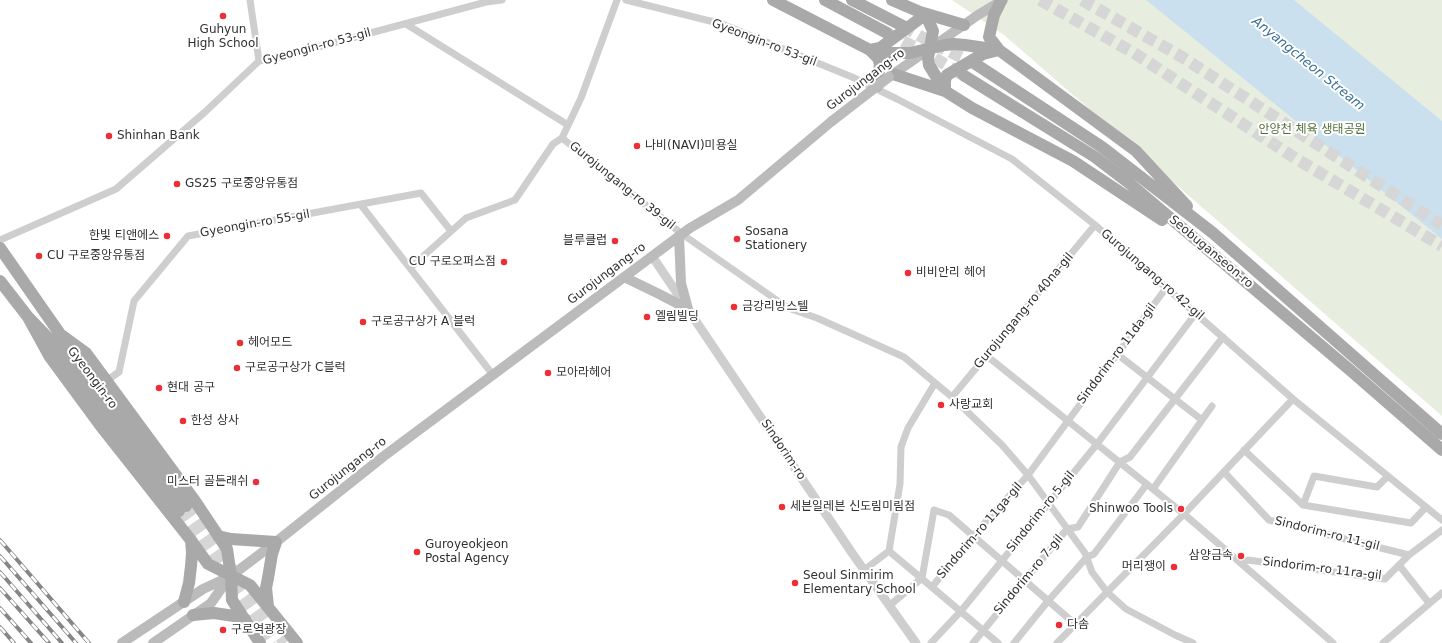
<!DOCTYPE html>
<meta charset="utf-8">
<style>
body{margin:0}
canvas{display:block;background:#fff}
</style>
<canvas width="1442" height="643"></canvas>
<script>
const ctx = document.querySelector('canvas').getContext('2d');
ctx.lineJoin = 'round';
function fill(path, color) {
  ctx.fillStyle = color;
  ctx.fill(path, 'evenodd');
}
function poly(rows) {
  const path = new Path2D();
  for (const r of rows) {
    path.moveTo(r[0], r[1]);
    for (let i = 2; i < r.length; i += 2) path.lineTo(r[i], r[i + 1]);
  }
  return path;
}
function trace(path, color, width, dash) {
  ctx.strokeStyle = color;
  ctx.lineWidth = width;
  ctx.lineCap = dash ? 'butt' : 'round';
  ctx.setLineDash(dash || []);
  ctx.stroke(path);
}
function label(font, color, halo, rows, align = 'center') {
  ctx.font = font + ' "DejaVu Sans","Noto Sans KR",sans-serif';
  ctx.lineWidth = 4;
  ctx.setLineDash([]);
  ctx.textBaseline = 'middle';
  ctx.strokeStyle = halo;
  ctx.fillStyle = color;
  for (const [text, x, y, turn = 0] of rows) {
    ctx.save();
    ctx.translate(x, y);
    ctx.rotate((+turn || 0) * Math.PI / 180);
    ctx.textAlign = isNaN(turn) ? turn : align;
    if (halo) ctx.strokeText(text, 0, 0);
    ctx.fillText(text, 0, 0);
    ctx.restore();
  }
}
fill(poly([
 [952,0,1442,0,1442,416,1004,35]
]), '#e7eedf');
fill(poly([
 [1146,0,1294,0,1442,121,1442,239]
]), '#cbe0ee');
trace(poly([
 [903,26,932,43,977,65],
 [887,33,926,53,963,75],
 [186,506,285,643],
 [179,511,274,643]
]), '#d6d6d6', 12, [12, 6]);
trace(poly([
 [1040,0,1134,53,1295,158,1442,246],
 [1082,0,1182,57,1442,225]
]), '#d6d6d6', 12, [12, 6]);
trace(poly([
 [250,0,259,61],
 [626,0,722,24,852,77,897,99,1012,159,1095,225,1293,399,1442,520],
 [406,24,568,125],
 [562,138,581,98,617,0],
 [361,205,493,375],
 [0,240,116,189,205,112,259,61,277,58,486,2,502,0],
 [410,268,466,218,515,200,553,144,562,138,682,234,788,308,817,318,904,357,952,397,1002,445,1028,475,1085,553,1092,572,1107,592,1126,609,1175,635,1193,643],
 [1117,354,1202,420],
 [987,356,1184,514,1333,643],
 [106,381,119,372,134,301,188,236,421,193,451,231],
 [952,397,1095,225],
 [1244,450,1303,505,1411,523,1426,507],
 [1224,472,1269,520,1409,555,1442,530],
 [1153,489,1212,406],
 [1303,505,1314,476,1377,487,1388,476],
 [889,551,998,643],
 [1241,563,1248,560,1385,579,1409,555],
 [1399,565,1429,603],
 [864,570,889,551,900,484,901,447,908,428,935,383],
 [932,587,973,536,1028,475,1166,288],
 [889,606,922,578,934,510,949,515,1075,624],
 [931,643,961,611,1097,444,1196,313],
 [973,643,1067,529,1078,527,1120,462,1130,457,1223,337],
 [1014,643,1048,601,1087,557,1094,554,1147,484],
 [1057,643,1184,514,1293,399],
 [1383,643,1442,593]
]), '#cecece', 7);
trace(poly([
 [652,256,852,553,916,643]
]), '#cecece', 9);
trace(poly([
 [889,77,978,15,1003,0],
 [679,236,681,283,688,309],
 [624,277,659,294,688,309],
 [122,643,203,589,231,576,276,542,384,456,690,228,738,200,832,121],
 [153,643,211,603,228,579]
]), '#bbb', 10);
trace(poly([
 [773,0,870,50,885,53,910,53,945,45,954,44,965,45,999,50,1136,151,1187,206],
 [825,0,887,33],
 [852,0,903,26],
 [892,0,920,12,964,25],
 [920,12,928,20,933,31,928,58,929,65,945,91],
 [870,50,880,48,918,20,921,17,920,12],
 [870,50,878,58,880,64,877,86],
 [977,65,1102,147,1213,233,1442,434],
 [893,74,945,91,972,108,1073,161,1162,220],
 [963,75,1095,157,1129,183,1350,370,1442,450],
 [945,91,945,80,947,75,983,54,999,50,989,37,994,15,1001,1],
 [0,248,60,334,140,441,186,506],
 [0,281,28,317,56,346,179,511],
 [28,317,50,357,100,425,190,539,208,564,250,585,297,643],
 [60,334,86,353,195,501,227,549,231,576,232,600,260,643],
 [218,536,231,539,276,542,272,554,268,578,266,588,268,606],
 [184,602,189,583,191,566,192,553,191,540],
 [193,615,214,613,234,616,245,619]
]), '#a9a9a9', 12);
const rail = poly([
 [0,540,89,643],
 [0,556,76,643],
 [0,572,62,643],
 [0,588,49,643],
 [0,608,31,643],
 [0,627,14,643]
]);
trace(rail, '#868686', 4);
trace(rail, '#fff', 2.5, [8]);
trace(poly([
 [832,121,889,77]
]), '#bbb', 10);
for (const [x, y, r, color] of [
 [223,16,4,"#ec2f37"],
 [109,136,4,"#ec2f37"],
 [637,146,4,"#ec2f37"],
 [177,184,4,"#ec2f37"],
 [167,236,4,"#ec2f37"],
 [737,239,4,"#ec2f37"],
 [615,241,4,"#ec2f37"],
 [39,256,4,"#ec2f37"],
 [504,262,4,"#ec2f37"],
 [908,273,4,"#ec2f37"],
 [734,307,4,"#ec2f37"],
 [647,317,4,"#ec2f37"],
 [363,322,4,"#ec2f37"],
 [240,343,4,"#ec2f37"],
 [237,368,4,"#ec2f37"],
 [548,373,4,"#ec2f37"],
 [159,388,4,"#ec2f37"],
 [941,405,4,"#ec2f37"],
 [183,421,4,"#ec2f37"],
 [256,482,4,"#ec2f37"],
 [782,507,4,"#ec2f37"],
 [1181,509,4,"#ec2f37"],
 [417,552,4,"#ec2f37"],
 [1241,556,4,"#ec2f37"],
 [1174,567,4,"#ec2f37"],
 [795,583,4,"#ec2f37"],
 [1059,625,4,"#ec2f37"],
 [223,630,4,"#ec2f37"]
]) {
  const dot = new Path2D();
  dot.arc(x, y, r, 0, 2 * Math.PI);
  ctx.fillStyle = color;
  ctx.fill(dot);
  trace(dot, '#fff', 1.5);
}
label('12px', '#313131', '#fff', [
 ["Guhyun",223,30,"center"],
 ["High School",223,44,"center"],
 ["Shinhan Bank",117,136],
 ["나비(NAVI)미용실",645,146],
 ["GS25 구로중앙유통점",185,184],
 ["Sosana",745,232],
 ["Stationery",745,246],
 ["한빛 티앤에스",159,236,"right"],
 ["블루클럽",607,241,"right"],
 ["CU 구로중앙유통점",47,256],
 ["CU 구로오퍼스점",496,262,"right"],
 ["비비안리 헤어",916,273],
 ["금강리빙스텔",742,307],
 ["엘림빌딩",655,317],
 ["구로공구상가 A 블럭",371,322],
 ["헤어모드",248,343],
 ["구로공구상가 C블럭",245,368],
 ["모아라헤어",556,373],
 ["현대 공구",167,388],
 ["사랑교회",949,405],
 ["한성 상사",191,421],
 ["미스터 골든래쉬",248,482,"right"],
 ["세븐일레븐 신도림미림점",790,507],
 ["Shinwoo Tools",1173,509,"right"],
 ["Guroyeokjeon",425,545],
 ["Postal Agency",425,559],
 ["삼양금속",1233,556,"right"],
 ["머리쟁이",1166,567,"right"],
 ["Seoul Sinmirim",803,576],
 ["Elementary School",803,590],
 ["다솜",1067,625],
 ["구로역광장",231,630]
], 'left');
label('12px', '#313131', '#fff', [
 ["Gyeongin-ro 53-gil",764,43,21],
 ["Gyeongin-ro 53-gil",317,47,-15],
 ["Gurojungang-ro",866,80,-37],
 ["Gurojungang-ro 39-gil",622,186,39],
 ["Gyeongin-ro 55-gil",255,224,-10],
 ["Seobuganseon-ro",1211,252,40],
 ["Gurojungang-ro",607,274,-37],
 ["Gurojungang-ro 42-gil",1152,275,41],
 ["Gurojungang-ro 40na-gil",1024,311,-50],
 ["Sindorim-ro 11da-gil",1117,354,-53],
 ["Gyeongin-ro",92,378,53],
 ["Sindorim-ro",783,450,56],
 ["Gurojungang-ro",348,469,-38],
 ["Sindorim-ro 5-gil",1041,512,-51],
 ["Sindorim-ro 11ga-gil",980,531,-49],
 ["Sindorim-ro 11-gil",1327,534,14],
 ["Sindorim-ro 11ra-gil",1322,569,7],
 ["Sindorim-ro 7-gil",1029,575,-50]
]);
label('12px', '#52703c', '#fff', [
 ["안양천 체육 생태공원",1312,130]
]);
label('italic 13px', '#3b7198', '#fff', [
 ["Anyangcheon Stream",1308,64,39]
]);
</script>
